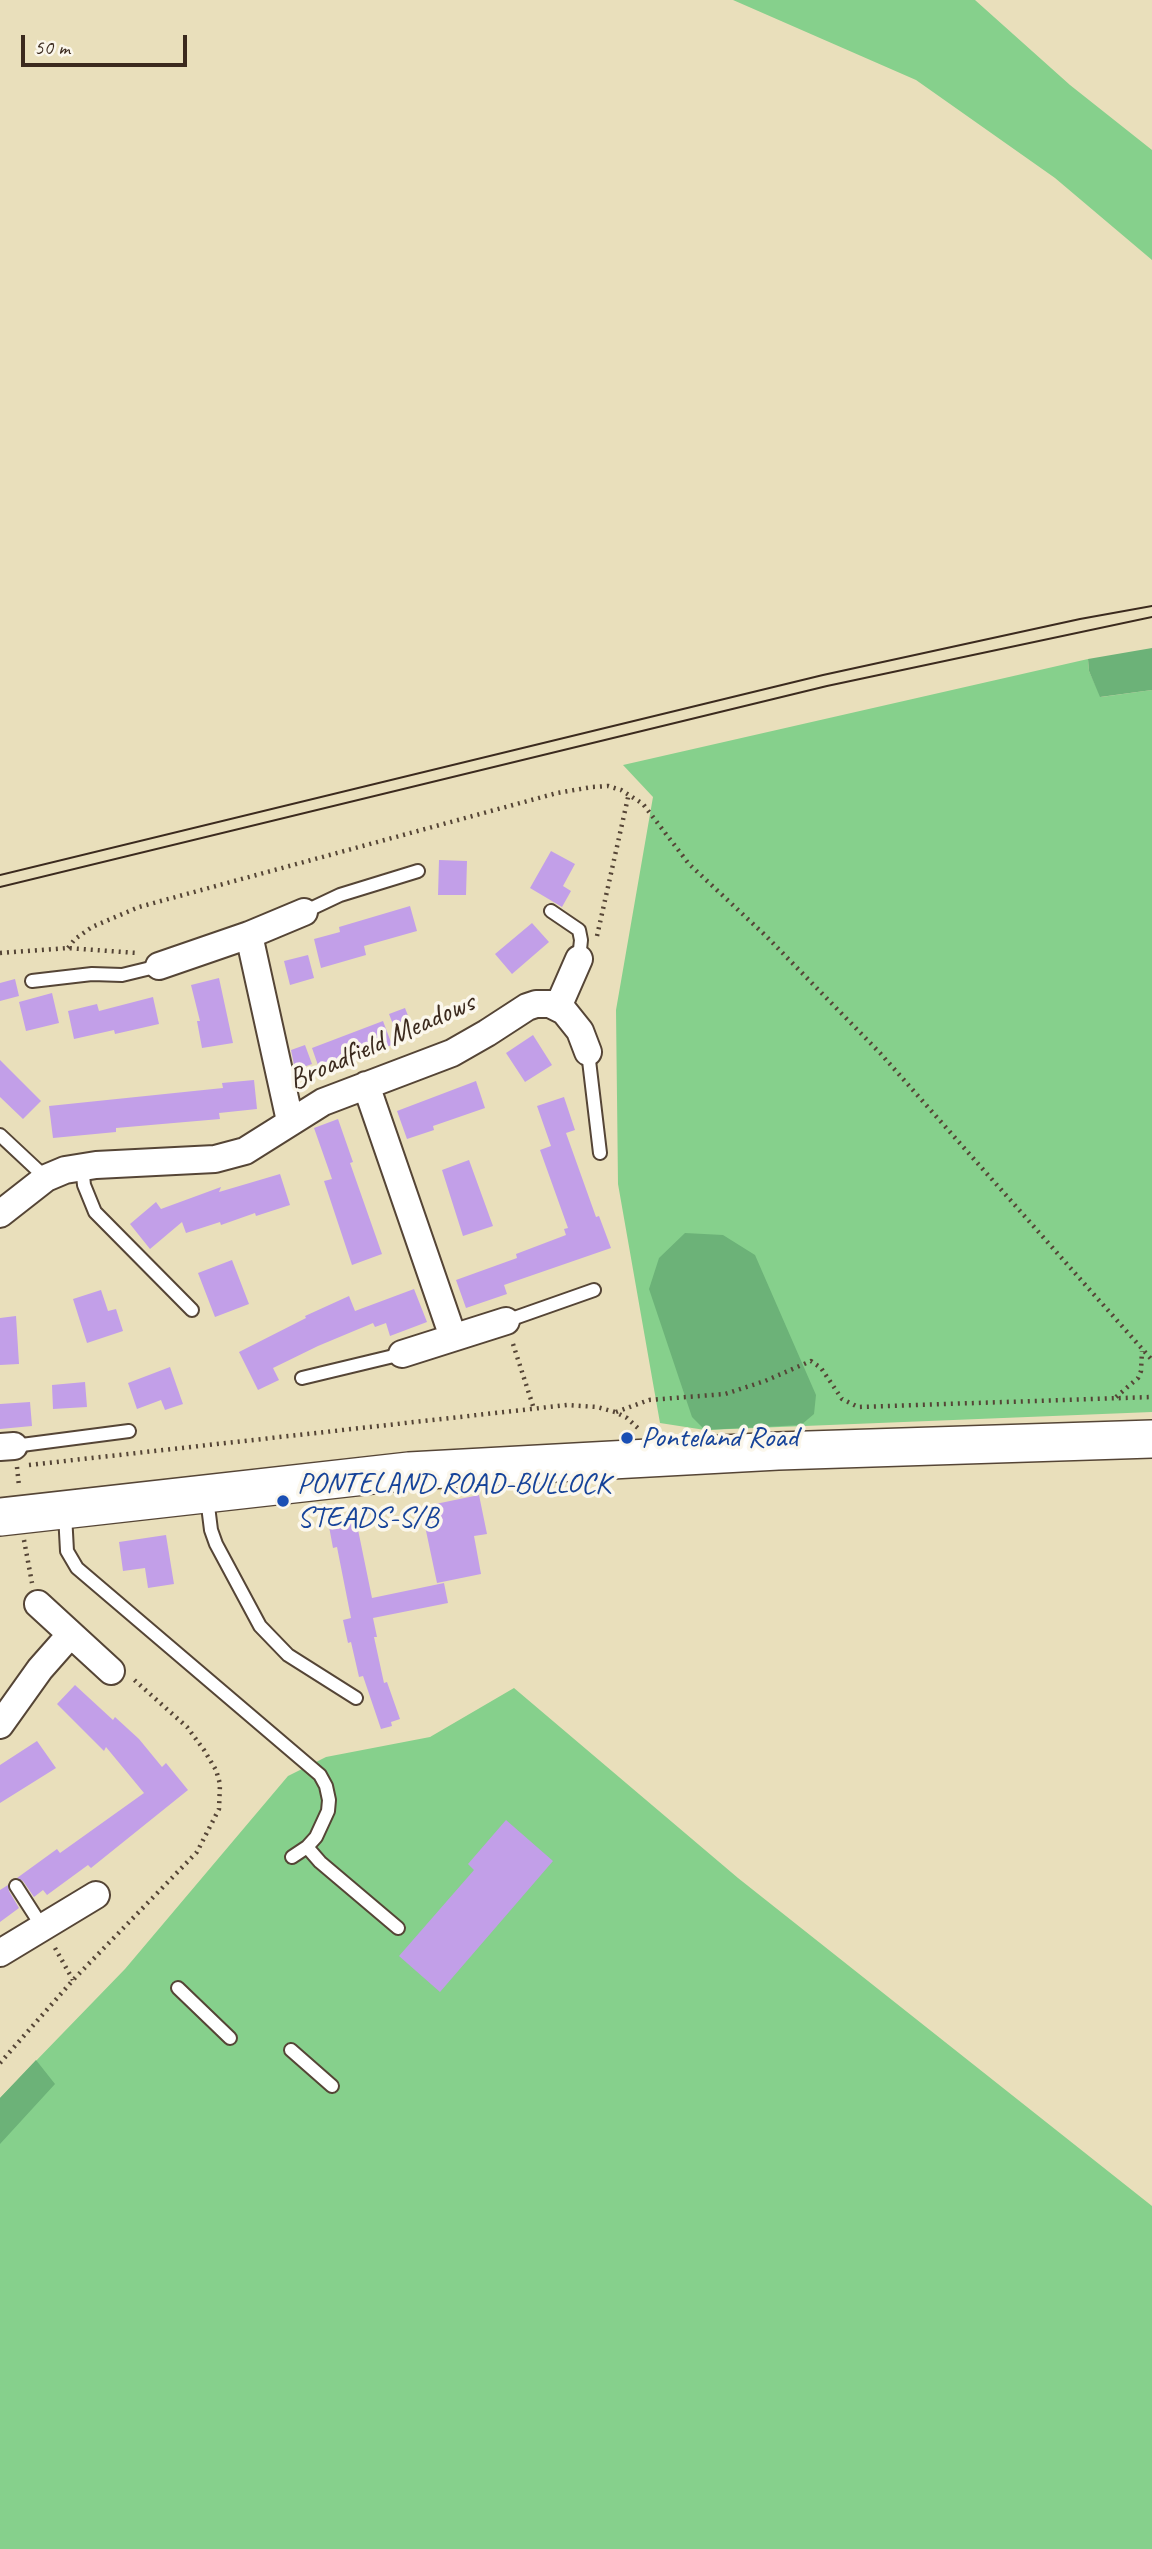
<!DOCTYPE html>
<style>
body{margin:0}
#map{position:relative;width:1152px;height:2549px;overflow:hidden;background:#e9dfbb;font-family:Caveat,sans-serif}
canvas{display:block}
.scale{position:absolute;left:21px;top:35px;width:166px;height:32px;box-sizing:border-box;border:4px solid #3b2a1e;border-top:0;padding-left:9px;font-size:21px;line-height:24px;white-space:nowrap;color:#3b2a1e;-webkit-text-stroke:5px #fbf7ec;paint-order:stroke}
</style>
<div id="map">
<canvas width="1152" height="2549"></canvas>
<div class="scale">50 m</div>
</div>
<script>
const ctx = document.querySelector('canvas').getContext('2d');
ctx.lineJoin = 'round';
function fill(path, color) {
  ctx.fillStyle = color;
  ctx.fill(path, 'evenodd');
}
function poly(rows) {
  const path = new Path2D();
  for (const r of rows) {
    path.moveTo(r[0], r[1]);
    for (let i = 2; i < r.length; i += 2) path.lineTo(r[i], r[i + 1]);
  }
  return path;
}
function trace(path, color, width, dash) {
  ctx.strokeStyle = color;
  ctx.lineWidth = width;
  ctx.lineCap = dash ? 'butt' : 'round';
  ctx.setLineDash(dash || []);
  ctx.stroke(path);
}
function label(font, color, halo, rows, align = 'center') {
  ctx.font = font + ' Caveat,sans-serif';
  ctx.lineWidth = 7;
  ctx.setLineDash([]);
  ctx.textBaseline = 'middle';
  ctx.strokeStyle = halo;
  ctx.fillStyle = color;
  for (const [text, x, y, turn = 0] of rows) {
    ctx.save();
    ctx.translate(x, y);
    ctx.rotate((+turn || 0) * Math.PI / 180);
    ctx.textAlign = isNaN(turn) ? turn : align;
    if (halo) ctx.strokeText(text, 0, 0);
    ctx.fillText(text, 0, 0);
    ctx.restore();
  }
}
fill(poly([
 [733,0,975,0,1070,85,1152,150,1152,260,1055,178,916,80],
 [1088,659,1089,671,1101,697,1152,690,1152,1412,705,1430,660,1423,618,1184,616,1010,653,797,623,765],
 [514,1688,738,1878,1152,2206,1152,2549,0,2549,0,2098,125,1969,288,1776,326,1757,430,1737]
]), '#86d08c');
fill(poly([
 [1152,648,1152,690,1100,697,1089,671,1088,659],
 [685,1233,723,1235,755,1255,816,1395,814,1414,801,1425,705,1430,692,1417,649,1289,659,1258],
 [36,2060,55,2084,0,2144,0,2098]
]), '#6cb278');
fill(poly([
 [551,851,575,864,563,886,571,891,562,907,530,888],
 [439,860,467,861,466,895,438,895],
 [410,906,417,931,364,946,366,955,321,968,314,939,340,932,339,927],
 [532,923,549,942,512,974,495,954],
 [308,955,314,978,290,985,284,961],
 [219,978,233,1043,202,1048,197,1021,200,1021,191,985],
 [15,979,19,996,0,1001,0,983],
 [52,993,59,1023,26,1031,19,1002],
 [153,997,159,1024,115,1034,114,1030,74,1039,68,1011,97,1004,99,1011],
 [405,1008,412,1026,396,1032,389,1014],
 [383,1021,392,1045,320,1071,312,1048],
 [533,1035,552,1065,525,1082,506,1053],
 [305,1045,312,1064,295,1070,291,1050],
 [0,1060,41,1101,23,1119,0,1097],
 [254,1080,257,1109,219,1113,220,1119,116,1128,116,1132,53,1138,49,1106,223,1088,222,1083],
 [476,1081,485,1108,433,1126,434,1130,407,1139,397,1111],
 [564,1097,575,1130,566,1133,596,1217,599,1216,611,1248,504,1285,507,1294,466,1308,456,1280,517,1258,516,1254,566,1235,564,1229,568,1228,540,1150,551,1146,537,1106],
 [338,1119,353,1162,350,1163,382,1254,352,1265,324,1181,332,1179,314,1128],
 [469,1160,493,1226,463,1236,442,1170],
 [280,1174,290,1205,256,1216,255,1213,221,1225,220,1222,186,1233,182,1222,150,1249,130,1224,156,1202,161,1209,221,1187,219,1192],
 [232,1260,249,1304,215,1317,198,1273],
 [414,1289,427,1322,390,1336,386,1323,375,1327,373,1323,318,1346,273,1368,279,1380,258,1390,239,1352,306,1318,305,1316,349,1296,355,1311],
 [101,1290,108,1311,116,1309,123,1331,87,1343,73,1299],
 [16,1316,19,1364,0,1365,0,1318],
 [170,1367,183,1404,165,1410,161,1400,137,1409,128,1383],
 [85,1382,87,1407,53,1409,52,1385],
 [30,1402,32,1426,0,1429,0,1404],
 [479,1495,487,1534,474,1536,481,1574,437,1583,421,1507],
 [355,1515,372,1598,444,1583,448,1603,373,1618,377,1637,374,1637,384,1683,387,1682,400,1719,391,1722,392,1726,381,1729,363,1676,359,1677,351,1642,348,1643,343,1620,351,1618,337,1547,333,1548,328,1521],
 [166,1535,174,1584,148,1588,145,1568,123,1571,119,1542],
 [75,1685,113,1720,115,1717,139,1739,162,1767,166,1763,188,1790,91,1868,88,1865,47,1895,43,1890,34,1897,23,1881,17,1878,57,1849,60,1853,144,1793,106,1747,104,1751,57,1704],
 [37,1741,56,1768,0,1803,0,1765],
 [506,1820,553,1861,440,1992,399,1956,474,1870,468,1864],
 [8,1885,9,1891,19,1908,0,1922,0,1890]
]), '#c29fe8');
const service = poly([
 [551,911,579,930,581,940,579,959],
 [304,912,340,895,418,871],
 [32,981,92,974,122,975,159,966],
 [588,1052,600,1153],
 [0,1135,46,1178],
 [82,1166,84,1185,95,1212,192,1310],
 [506,1321,594,1290],
 [302,1378,402,1354],
 [14,1446,129,1431],
 [207,1498,211,1530,216,1544,260,1626,288,1655,356,1698],
 [65,1514,67,1551,77,1568,320,1775,326,1786,329,1800,328,1811,316,1837,307,1847,292,1857],
 [307,1847,320,1862,398,1928],
 [16,1886,43,1928],
 [178,1988,230,2038],
 [291,2050,332,2086]
]);
const minor = poly([
 [249,935,290,1121],
 [159,966,249,935,304,912],
 [558,1007,579,959],
 [366,1085,453,1337],
 [0,1214,46,1178,65,1170,96,1165,215,1159,245,1151,323,1102,452,1053,487,1033,527,1007,536,1004,550,1004,564,1011,580,1031,588,1052],
 [402,1354,506,1321],
 [0,1447,14,1446],
 [38,1604,111,1671],
 [0,1725,40,1669,70,1635],
 [0,1953,96,1895]
]);
const secondary = poly([
 [0,1517,409,1471,778,1451,1152,1439]
]);
trace(service, '#554536', 16);
trace(minor, '#554536', 30);
trace(secondary, '#554536', 40);
trace(poly([
 [597,936,629,793],
 [68,948,75,939,92,927,139,907,557,793,592,787,608,786,621,790,643,804,689,864,766,936,880,1053,1152,1360],
 [0,953,68,948,137,953],
 [513,1344,534,1409],
 [1116,1397,1138,1378,1141,1371,1142,1351],
 [616,1412,649,1400,725,1394,765,1381,811,1361,821,1368,842,1399,858,1407,1152,1397],
 [29,1465,567,1405,597,1407,615,1412,627,1418,640,1430],
 [17,1467,19,1486],
 [24,1540,32,1583],
 [55,1948,73,1980],
 [0,2063,73,1980,197,1852,219,1809,220,1784,216,1770,204,1750,187,1727,131,1677]
]), '#554536', 4.5, [2, 5]);
trace(service, '#fff', 12);
trace(minor, '#fff', 26);
trace(secondary, '#fff', 37);
trace(poly([
 [0,875,823,675,1080,619,1152,606],
 [0,887,827,686,1152,617]
]), '#3b2a1e', 2);
for (const [x, y, r, color] of [
 [627,1438,7,"#1a4fb4"],
 [283,1501,7,"#1a4fb4"]
]) {
  const dot = new Path2D();
  dot.arc(x, y, r, 0, 2 * Math.PI);
  ctx.fillStyle = color;
  ctx.fill(dot);
  trace(dot, '#fbf7ec', 2.5);
}
label('30px', '#3b2a1e', '#fbf7ec', [
 ["Broadfield Meadows",382,1042,-24]
]);
label('30px', '#164399', '#fbf7ec', [
 ["Ponteland Road",641,1438],
 ["PONTELAND ROAD-BULLOCK",297,1484],
 ["STEADS-S/B",297,1518]
], 'left');
</script>
